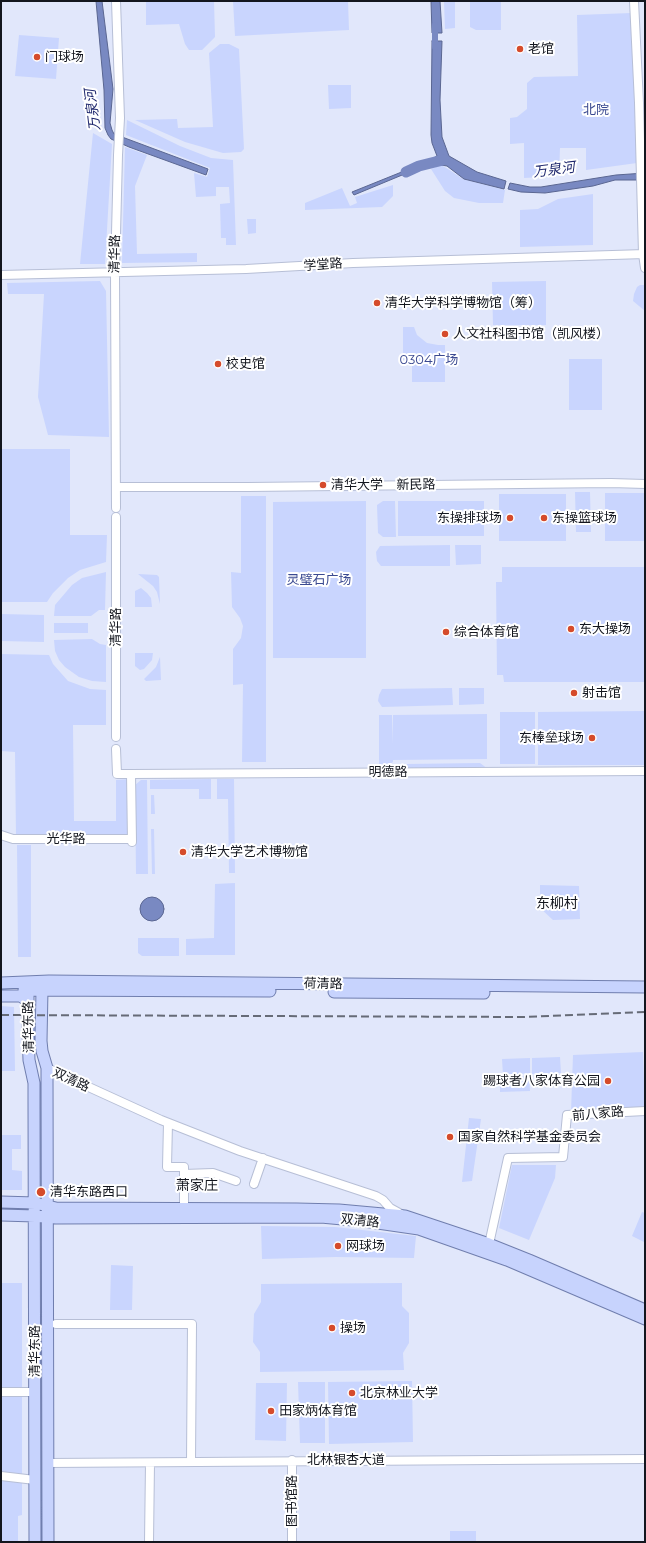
<!DOCTYPE html>
<meta charset="utf-8">
<style>
body{margin:0}
#map{position:relative;width:646px;height:1543px;overflow:hidden;background:#e1e7fb;font-family:Montserrat,sans-serif}
canvas{display:block}
.frame{position:absolute;inset:0;border:2px solid #13161e;pointer-events:none}
</style>
<div id="map">
<canvas width="646" height="1543"></canvas>
<div class="frame"></div>
</div>
<script>
const ctx = document.querySelector('canvas').getContext('2d');
ctx.lineJoin = 'round';
function fill(path, color) {
  ctx.fillStyle = color;
  ctx.fill(path, 'evenodd');
}
function poly(rows) {
  const path = new Path2D();
  for (const r of rows) {
    if (r.length === 3) {
      path.moveTo(r[0] + r[2], r[1]);
      path.arc(r[0], r[1], r[2], 0, 2 * Math.PI);
      continue;
    }
    path.moveTo(r[0], r[1]);
    for (let i = 2; i < r.length; i += 2) path.lineTo(r[i], r[i + 1]);
  }
  return path;
}
function trace(path, color, width, dash) {
  ctx.strokeStyle = color;
  ctx.lineWidth = width;
  ctx.lineCap = dash ? 'butt' : 'round';
  ctx.setLineDash(dash || []);
  ctx.stroke(path);
}
function label(font, color, halo, rows, align = 'center') {
  ctx.font = font + ' Montserrat,"Noto Sans SC",sans-serif';
  ctx.lineWidth = 4;
  ctx.setLineDash([]);
  ctx.textBaseline = 'middle';
  ctx.strokeStyle = halo;
  ctx.fillStyle = color;
  for (const [text, x, y, turn = 0] of rows) {
    ctx.save();
    ctx.translate(x, y);
    ctx.rotate((+turn || 0) * Math.PI / 180);
    ctx.textAlign = isNaN(turn) ? turn : align;
    if (halo) ctx.strokeText(text, 0, 0);
    ctx.fillText(text, 0, 0);
    ctx.restore();
  }
}
fill(poly([
 [146,1,214,1,215,37,202,50,189,50,185,44,179,24,146,25],
 [233,1,348,1,349,30,235,36],
 [444,1,455,1,455,28,445,29],
 [470,1,501,1,501,30,476,30,470,27],
 [632,13,637,163,586,170,586,148,560,148,559,174,542,177,524,178,524,143,510,144,510,118,517,117,527,109,527,83,534,77,578,76,577,15],
 [19,35,59,38,56,79,15,76],
 [220,44,229,44,239,49,244,149,241,152,223,153,185,142,135,120,177,119,178,128,213,127,209,53],
 [328,85,351,85,351,108,329,109],
 [127,120,180,146,211,158,233,160,236,245,226,245,226,238,221,238,220,204,230,203,229,187,216,187,216,196,196,197,194,173,207,177,210,168,126,135],
 [93,133,112,144,105,264,80,264],
 [125,147,147,155,135,186,137,254,197,253,197,262,122,263],
 [441,165,448,169,463,179,505,190,503,203,479,203,454,198,445,191,431,169],
 [393,185,393,196,382,207,305,210,305,203,342,188,350,206,357,203,355,197],
 [593,194,593,245,520,247,520,210,538,209,558,199],
 [247,219,256,219,256,233,248,234],
 [100,281,106,291,109,437,48,435,38,397,44,294,8,294,7,283],
 [546,281,546,325,493,325,492,282],
 [640,285,645,285,645,311,633,301,634,294,637,287],
 [403,327,414,327,417,335,427,343,438,345,445,345,445,382,412,382,412,360,403,360],
 [569,359,602,359,602,410,569,410],
 [2,449,70,449,70,535,107,535,106,562,80,570,68,578,53,593,47,602,1,602],
 [575,492,590,492,591,532,576,532],
 [605,493,645,493,645,541,605,541],
 [499,494,566,494,566,541,499,541],
 [241,496,266,496,266,762,242,762,243,684,233,685,233,649,241,638,243,626,240,618,232,607,231,572,241,573],
 [366,501,366,658,273,658,273,502],
 [383,501,395,501,396,537,383,537,378,533,377,505],
 [398,501,484,501,484,536,398,536],
 [450,545,450,566,381,566,377,561,376,552,380,546],
 [455,545,481,545,481,564,456,565],
 [502,567,645,567,645,682,504,682,503,675,497,675,496,582,502,582],
 [106,572,105,610,99,610,91,616,54,616,55,605,72,585,82,578],
 [138,574,157,575,159,577,160,604,157,592,153,586],
 [141,588,147,593,151,598,152,607,135,607,135,591],
 [1,614,44,615,44,642,1,641],
 [54,623,88,623,88,633,54,633],
 [92,639,100,644,106,645,106,682,92,681,79,677,65,667,59,660,55,651,54,640],
 [135,653,153,653,152,660,144,669,140,670,135,666],
 [1,654,49,655,53,664,68,681,90,689,106,690,106,725,73,725,74,821,116,821,116,780,129,779,129,835,16,836,15,752,1,751],
 [160,657,161,680,146,681,144,679,156,667],
 [452,688,453,705,382,707,378,701,379,695,382,689],
 [459,688,484,688,484,704,459,705],
 [645,711,645,765,538,765,538,712],
 [500,712,535,712,535,764,500,764],
 [487,714,487,759,393,760,393,762,386,767,379,767,379,715,392,715,393,744,393,715],
 [480,763,488,769,391,770,407,764],
 [211,779,211,799,199,799,199,789,150,789,150,780],
 [217,779,234,779,235,873,229,873,228,799,217,799],
 [141,780,147,780,148,874,136,874,135,785],
 [151,795,154,795,155,814,151,814],
 [151,829,154,829,155,874,152,874],
 [17,845,31,845,31,957,18,957],
 [235,883,235,955,186,955,186,939,214,938,215,884],
 [540,885,579,886,580,919,553,920,540,908],
 [138,938,179,938,179,956,142,956,138,953],
 [1,1006,14,1007,15,1071,1,1071],
 [643,1052,645,1109,571,1112,573,1055],
 [560,1057,561,1073,532,1074,532,1058],
 [530,1058,530,1073,503,1075,502,1059],
 [529,1076,530,1091,500,1092,500,1077],
 [469,1118,481,1119,472,1181,462,1182],
 [1,1135,21,1135,21,1149,12,1149,12,1170,22,1171,22,1190,1,1190],
 [512,1165,556,1165,555,1178,529,1240,499,1228],
 [642,1212,645,1213,644,1242,632,1236],
 [261,1226,335,1227,416,1236,414,1258,336,1257,262,1259],
 [111,1265,133,1266,132,1310,110,1310],
 [1,1283,22,1283,22,1515,18,1516,18,1542,1,1542],
 [402,1283,402,1306,409,1313,409,1343,403,1353,404,1370,260,1372,260,1352,253,1342,254,1314,261,1302,261,1284],
 [412,1381,413,1442,329,1444,328,1382],
 [325,1382,325,1443,300,1443,298,1382],
 [256,1383,287,1383,286,1441,255,1440],
 [450,1531,476,1531,476,1542,450,1542]
]), '#c9d5fe');
const water = poly([
 [96,1,102,1,113,89,110,123,112,130,114,134,208,169,206,175,129,147,111,139,108,135,105,128,104,90,96,1],
 [431,1,440,1,442,33,432,33,431,1],
 [432,41,442,41,440,100,442,137,449,156,477,172,506,181,504,189,464,179,447,166,441,165,430,166,428,161,437,156,432,143,431,135,432,41],
 [419,165,419,168,354,195,352,192,419,165],
 [645,173,645,180,615,180,593,186,545,193,521,192,508,189,510,183,530,187,541,187,616,175,645,173],
 [152,909,12]
]);
fill(water, '#7989c2');
trace(water, '#5a6691', 1);
trace(poly([
 [435,25,435,47]
]), '#7989c2', 6);
trace(poly([
 [406,172,419,166,443,160]
]), '#7989c2', 11);
const minor = poly([
 [116,1,120,118,118,155,115,272,116,508],
 [634,1,639,103,643,254,645,268],
 [1,275,246,269,353,263,645,254],
 [116,487,248,487,611,483,645,484],
 [116,517,116,737],
 [116,749,117,774,131,774,132,842],
 [131,774,645,771],
 [1,835,13,839,132,839],
 [47,1068,161,1120,240,1151,376,1196,383,1200,390,1208,401,1214],
 [168,1123,167,1167,184,1167,184,1209],
 [184,1174,213,1173,236,1181],
 [254,1184,263,1158],
 [489,1244,508,1158,563,1157,567,1115,645,1111],
 [56,1324,192,1324,191,1462],
 [1,1392,35,1392],
 [48,1463,645,1459],
 [1,1476,35,1480],
 [149,1542,150,1463],
 [292,1542,292,1460]
]);
const major = poly([
 [1,983,49,981,645,987],
 [37,984,42,990,41,1041,42,1051,47,1068,48,1542],
 [33,985,28,990,28,1030,29,1060,34,1083,34,1102,35,1542],
 [24,990,270,991],
 [334,992,484,993],
 [1,996,20,996,24,998,28,1004],
 [1,1202,35,1203,56,1208,297,1209,339,1210,405,1216,489,1244,529,1260,645,1310],
 [1,1215,35,1216,56,1218,321,1217,364,1221,419,1229,507,1260,645,1319]
]);
trace(minor, '#b7bfd6', 10);
trace(major, '#707eae', 13);
trace(minor, '#fff', 8);
trace(major, '#c7d3fd', 11);
trace(poly([
 [1,1015,522,1017,645,1012]
]), '#666b77', 2, [8, 4]);
for (const [x, y, r, color] of [
 [520,49,4,"#d54b2b"],
 [37,57,4,"#d54b2b"],
 [377,303,4,"#d54b2b"],
 [445,334,4,"#d54b2b"],
 [218,364,4,"#d54b2b"],
 [323,485,4,"#d54b2b"],
 [510,518,4,"#d54b2b"],
 [544,518,4,"#d54b2b"],
 [571,629,4,"#d54b2b"],
 [446,632,4,"#d54b2b"],
 [574,693,4,"#d54b2b"],
 [592,738,4,"#d54b2b"],
 [183,852,4,"#d54b2b"],
 [608,1081,4,"#d54b2b"],
 [450,1137,4,"#d54b2b"],
 [41,1192,5,"#d54b2b"],
 [338,1246,4,"#d54b2b"],
 [332,1328,4,"#d54b2b"],
 [352,1393,4,"#d54b2b"],
 [271,1411,4,"#d54b2b"]
]) {
  const dot = new Path2D();
  dot.arc(x, y, r, 0, 2 * Math.PI);
  ctx.fillStyle = color;
  ctx.fill(dot);
  trace(dot, '#fff', 1.5);
}
label('13px', '#13161e', '#fff', [
 ["老馆",528,49],
 ["门球场",45,57],
 ["清华大学科学博物馆（筹）",385,303],
 ["人文社科图书馆（凯风楼）",453,334],
 ["校史馆",226,364],
 ["清华大学",331,485],
 ["东操排球场",502,518,"right"],
 ["东操篮球场",552,518],
 ["东大操场",579,629],
 ["综合体育馆",454,632],
 ["射击馆",582,693],
 ["东棒垒球场",584,738,"right"],
 ["清华大学艺术博物馆",191,852],
 ["踢球者八家体育公园",600,1081,"right"],
 ["国家自然科学基金委员会",458,1137],
 ["清华东路西口",50,1192],
 ["网球场",346,1246],
 ["操场",340,1328],
 ["北京林业大学",360,1393],
 ["田家炳体育馆",279,1411]
], 'left');
label('13px', '#3b4a91', '#fff', [
 ["北院",596,110],
 ["0304广场",429,360],
 ["灵璧石广场",319,580]
]);
label('13px', '#13161e', '#fff', [
 ["清华路",115,254,-89],
 ["学堂路",323,265,-4],
 ["新民路",416,485,-1],
 ["清华路",116,627,-90],
 ["明德路",388,772],
 ["光华路",66,839],
 ["荷清路",323,984,1],
 ["清华东路",29,1027,-91],
 ["双清路",71,1080,25],
 ["前八家路",598,1114,-5],
 ["双清路",360,1221,6],
 ["清华东路",35,1351,-90],
 ["北林银杏大道",346,1460],
 ["图书馆路",292,1501,-90]
]);
label('italic 14px', '#20296e', '#fff', [
 ["万泉河",93,110,-97],
 ["万泉河",554,170,-7]
]);
label('14px', '#13161e', '#fff', [
 ["东柳村",557,904],
 ["萧家庄",197,1186]
]);
</script>
